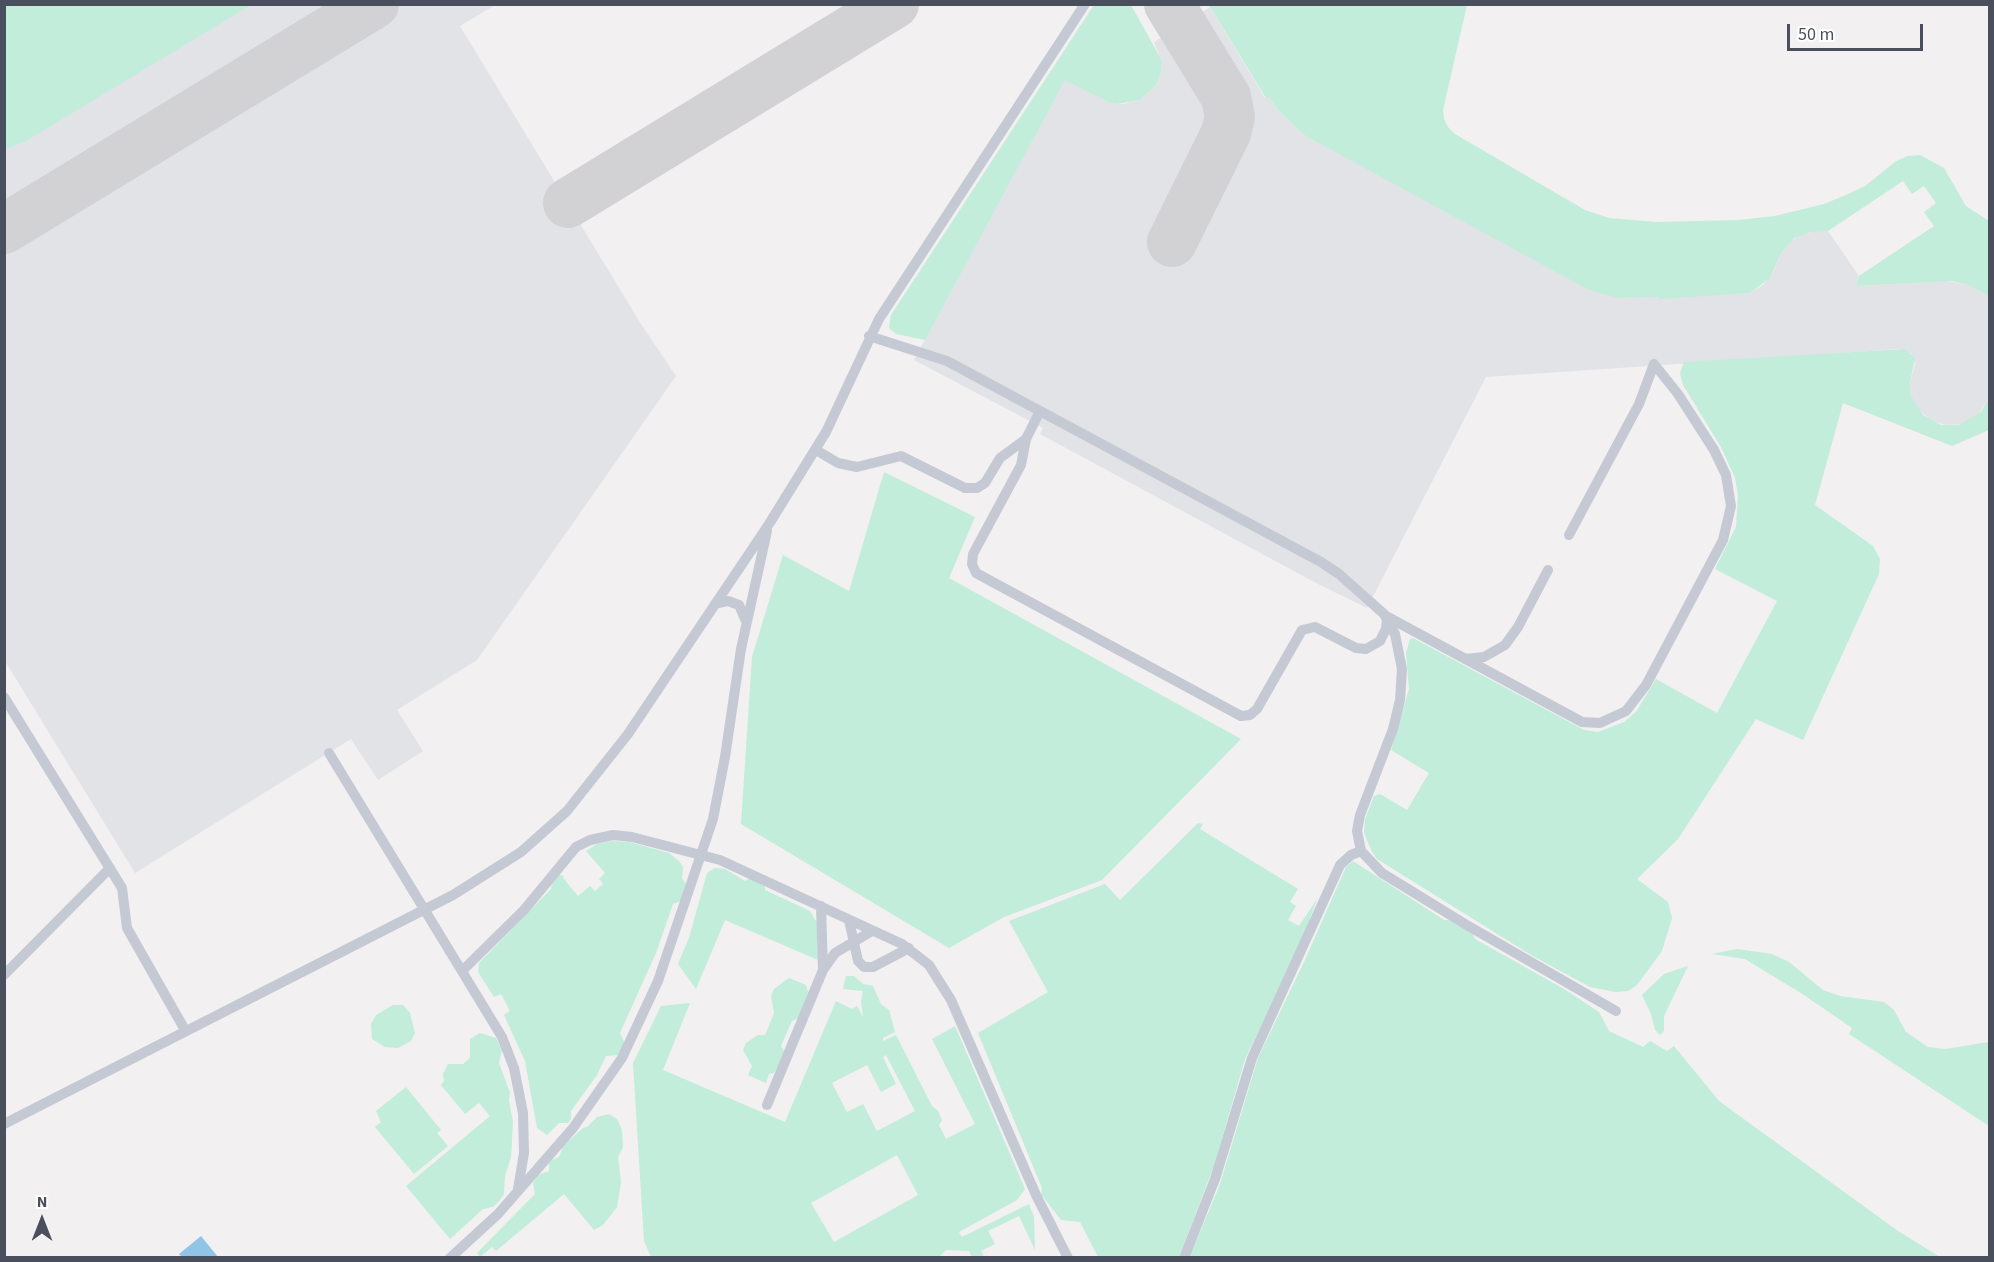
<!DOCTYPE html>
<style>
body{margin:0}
#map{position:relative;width:1994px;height:1262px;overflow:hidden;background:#f2f0f0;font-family:"Source Sans 3",sans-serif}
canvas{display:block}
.frame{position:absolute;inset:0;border:6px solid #494f5c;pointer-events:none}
.north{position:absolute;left:12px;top:1190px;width:60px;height:60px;-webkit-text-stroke:4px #fff;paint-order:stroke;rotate:0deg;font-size:16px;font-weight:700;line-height:24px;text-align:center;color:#494f5c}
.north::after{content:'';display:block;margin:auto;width:21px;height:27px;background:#494f5c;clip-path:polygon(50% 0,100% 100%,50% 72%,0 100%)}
.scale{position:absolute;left:1787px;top:24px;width:136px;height:27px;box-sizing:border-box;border:3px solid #494f5c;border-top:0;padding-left:8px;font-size:18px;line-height:21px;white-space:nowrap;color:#494f5c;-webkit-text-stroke:4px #fff;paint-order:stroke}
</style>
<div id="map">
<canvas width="1994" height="1262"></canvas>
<div class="frame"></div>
<div class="north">N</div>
<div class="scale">50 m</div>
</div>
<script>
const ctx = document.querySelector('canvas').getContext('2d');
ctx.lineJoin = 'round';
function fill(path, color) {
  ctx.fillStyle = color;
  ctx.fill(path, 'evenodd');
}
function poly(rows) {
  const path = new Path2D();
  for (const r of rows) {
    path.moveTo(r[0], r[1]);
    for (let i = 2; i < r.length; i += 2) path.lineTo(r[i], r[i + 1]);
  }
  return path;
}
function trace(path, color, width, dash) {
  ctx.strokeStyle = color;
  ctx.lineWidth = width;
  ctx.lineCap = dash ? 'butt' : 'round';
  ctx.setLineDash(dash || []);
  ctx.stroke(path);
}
fill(poly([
 [5,5,495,5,460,26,641,324,676,376,477,660,397,710,423,751,378,780,351,739,135,873,5,661],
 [1210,7,1265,98,1269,96,1278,110,1304,135,1617,298,1750,293,1763,285,1773,273,1781,253,1790,242,1799,235,1816,231,1828,231,1859,276,1856,286,1946,281,1966,284,1989,296,1989,398,1978,415,1964,424,1946,425,1932,421,1916,408,1911,396,1910,383,1915,364,1912,354,1899,349,1486,377,1367,608,1316,583,1040,434,1043,428,914,360,1065,79,1110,103,1123,104,1140,100,1156,85,1161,73,1161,59,1154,42]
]), '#e2e3e7');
fill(poly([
 [5,4,251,4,251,5,24,142,5,149],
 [1094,5,1131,5,1161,59,1161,73,1156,85,1140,100,1117,104,1110,103,1065,80,925,340,896,334,889,328,891,315],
 [1209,5,1467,5,1443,110,1444,119,1448,127,1455,134,1585,210,1609,218,1656,222,1739,220,1775,216,1824,204,1846,195,1865,186,1895,162,1907,156,1920,155,1944,168,1966,206,1989,221,1989,296,1966,284,1951,281,1856,286,1859,276,1934,226,1924,212,1936,203,1924,186,1912,194,1903,181,1828,231,1810,232,1794,238,1781,253,1770,278,1750,293,1659,299,1659,297,1617,298,1589,290,1304,135,1278,110,1269,97,1266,98],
 [1905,349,1915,358,1910,383,1911,396,1923,415,1941,425,1959,425,1981,412,1989,398,1989,430,1952,446,1843,403,1815,505,1873,546,1880,559,1879,574,1803,740,1756,719,1678,839,1637,879,1668,902,1672,918,1662,951,1637,985,1628,991,1616,992,1590,987,1531,955,1377,859,1372,852,1364,833,1365,819,1374,796,1380,794,1407,810,1429,773,1391,750,1409,689,1406,653,1410,639,1413,638,1584,730,1598,732,1624,722,1636,712,1656,679,1717,713,1777,601,1715,569,1736,527,1738,495,1735,478,1721,447,1683,385,1680,373,1684,362],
 [884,472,975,517,949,578,1241,739,1102,880,1004,917,949,948,741,824,752,657,783,555,849,591],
 [1198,823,1203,824,1200,829,1298,889,1290,902,1296,906,1288,920,1299,926,1317,899,1296,956,1245,1059,1214,1166,1179,1257,1098,1257,1080,1222,1061,1220,1041,1194,1042,1188,978,1033,1048,992,1009,921,1105,884,1120,900],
 [612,841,629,842,669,853,680,862,683,867,682,878,686,884,681,901,673,904,656,953,620,1033,625,1044,620,1055,606,1056,597,1075,571,1111,571,1119,568,1123,559,1123,547,1135,537,1128,525,1061,504,1015,510,1011,501,994,494,997,478,972,479,963,551,889,552,882,559,875,564,876,563,878,578,896,590,886,595,891,603,884,599,879,605,873,586,851,597,844],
 [1353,861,1444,920,1449,920,1473,934,1475,939,1564,989,1599,1012,1609,1031,1643,1047,1650,1041,1667,1051,1674,1046,1719,1101,1898,1231,1940,1257,1189,1258,1219,1187,1258,1058,1304,962,1346,867],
 [715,868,725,869,745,881,750,878,765,886,765,890,810,911,817,923,818,960,725,920,696,989,678,964,689,938,707,873],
 [1737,949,1772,954,1789,962,1823,990,1840,996,1884,1002,1894,1010,1906,1032,1928,1047,1945,1049,1989,1042,1989,1126,1849,1034,1852,1028,1804,995,1745,959,1712,954],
 [1688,966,1664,1016,1664,1031,1660,1035,1655,1030,1651,1014,1642,995,1664,974],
 [846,976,854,976,863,984,873,986,881,1004,889,1010,895,1032,883,1038,883,1041,896,1035,932,1106,938,1111,942,1120,939,1125,946,1139,975,1124,932,1039,955,1026,1025,1189,1017,1200,959,1232,962,1237,1029,1204,1034,1217,1035,1250,1019,1216,988,1231,995,1244,981,1251,984,1257,972,1257,969,1251,946,1250,938,1258,651,1257,644,1241,633,1063,661,1006,690,1003,663,1070,785,1122,836,1001,852,1009,857,1006,863,1017,861,1001,863,991,843,989],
 [886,1055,915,1111,877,1131,863,1104,847,1112,832,1083,867,1065,881,1092,896,1084,883,1057],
 [897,1155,918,1195,834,1242,811,1203],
 [789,978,806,985,808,992,799,1018,792,1021,781,1046,784,1051,780,1063,774,1073,769,1074,766,1083,748,1075,752,1066,743,1050,746,1043,758,1035,765,1035,774,1013,771,996,774,989],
 [393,1005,403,1005,410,1013,415,1033,411,1041,398,1048,385,1047,372,1039,371,1024,376,1015],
 [480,1033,496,1038,502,1050,499,1063,510,1093,509,1101,513,1122,511,1157,505,1176,504,1194,499,1201,493,1207,483,1209,450,1239,406,1186,490,1116,479,1103,465,1114,441,1085,444,1081,443,1074,448,1064,463,1064,470,1058,470,1039],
 [406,1087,441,1130,437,1133,448,1146,414,1174,375,1127,381,1122,376,1111],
 [609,1114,617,1119,622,1130,623,1147,618,1157,621,1182,617,1207,603,1225,594,1230,564,1194,496,1251,492,1247,480,1257,477,1253,535,1194,533,1183,538,1175,549,1171,549,1161,559,1157,563,1146,583,1128,587,1127,597,1117]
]), '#c1edda');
fill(poly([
 [201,1236,218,1257,182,1257,179,1254]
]), '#91c5e7');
trace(poly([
 [1169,4,1226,97,1230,117,1226,133,1172,242],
 [568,203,894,4],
 [4,229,374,4]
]), '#d2d2d5', 50);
trace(poly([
 [869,336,947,361,1321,562,1339,574,1384,614,1395,634,1402,669,1400,700,1393,729,1360,815,1357,831,1361,851,1351,855,1340,865,1252,1058,1215,1179,1184,1258],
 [1026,439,1021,465,973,554,972,564,976,573,1241,716,1250,715,1257,709,1302,630,1315,627,1356,648,1366,649,1380,641,1386,629,1387,619],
 [816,450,838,463,857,467,901,456,965,488,977,488,985,483,1000,458,1026,439,1040,411],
 [1569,535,1639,404,1654,364],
 [715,604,728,601,739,605,745,619],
 [1386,616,1582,722,1600,723,1626,711,1646,685,1723,540,1731,506,1726,475,1714,450,1678,394,1654,364],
 [1465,659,1484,657,1505,645,1518,627,1548,570],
 [4,697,122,888,127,928,185,1030],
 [329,753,502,1037,514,1068,523,1113,524,1153,518,1189],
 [1361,851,1382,873,1465,924,1616,1011],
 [849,920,858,961,864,967,873,967,909,948],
 [463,970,524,910,576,847,590,840,613,835,632,837,720,860,902,944,929,965,951,1000,1036,1195,1068,1258],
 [823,970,835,953,872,931],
 [4,975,110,868],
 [767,1105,823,970,821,906],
 [4,1124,453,895,521,852,567,811,628,734,769,524,826,432,879,319,1085,4],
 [450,1258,498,1214,573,1128,622,1058,658,981,713,819,725,757,741,649,767,531]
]), '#c4c9d4', 10);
</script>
